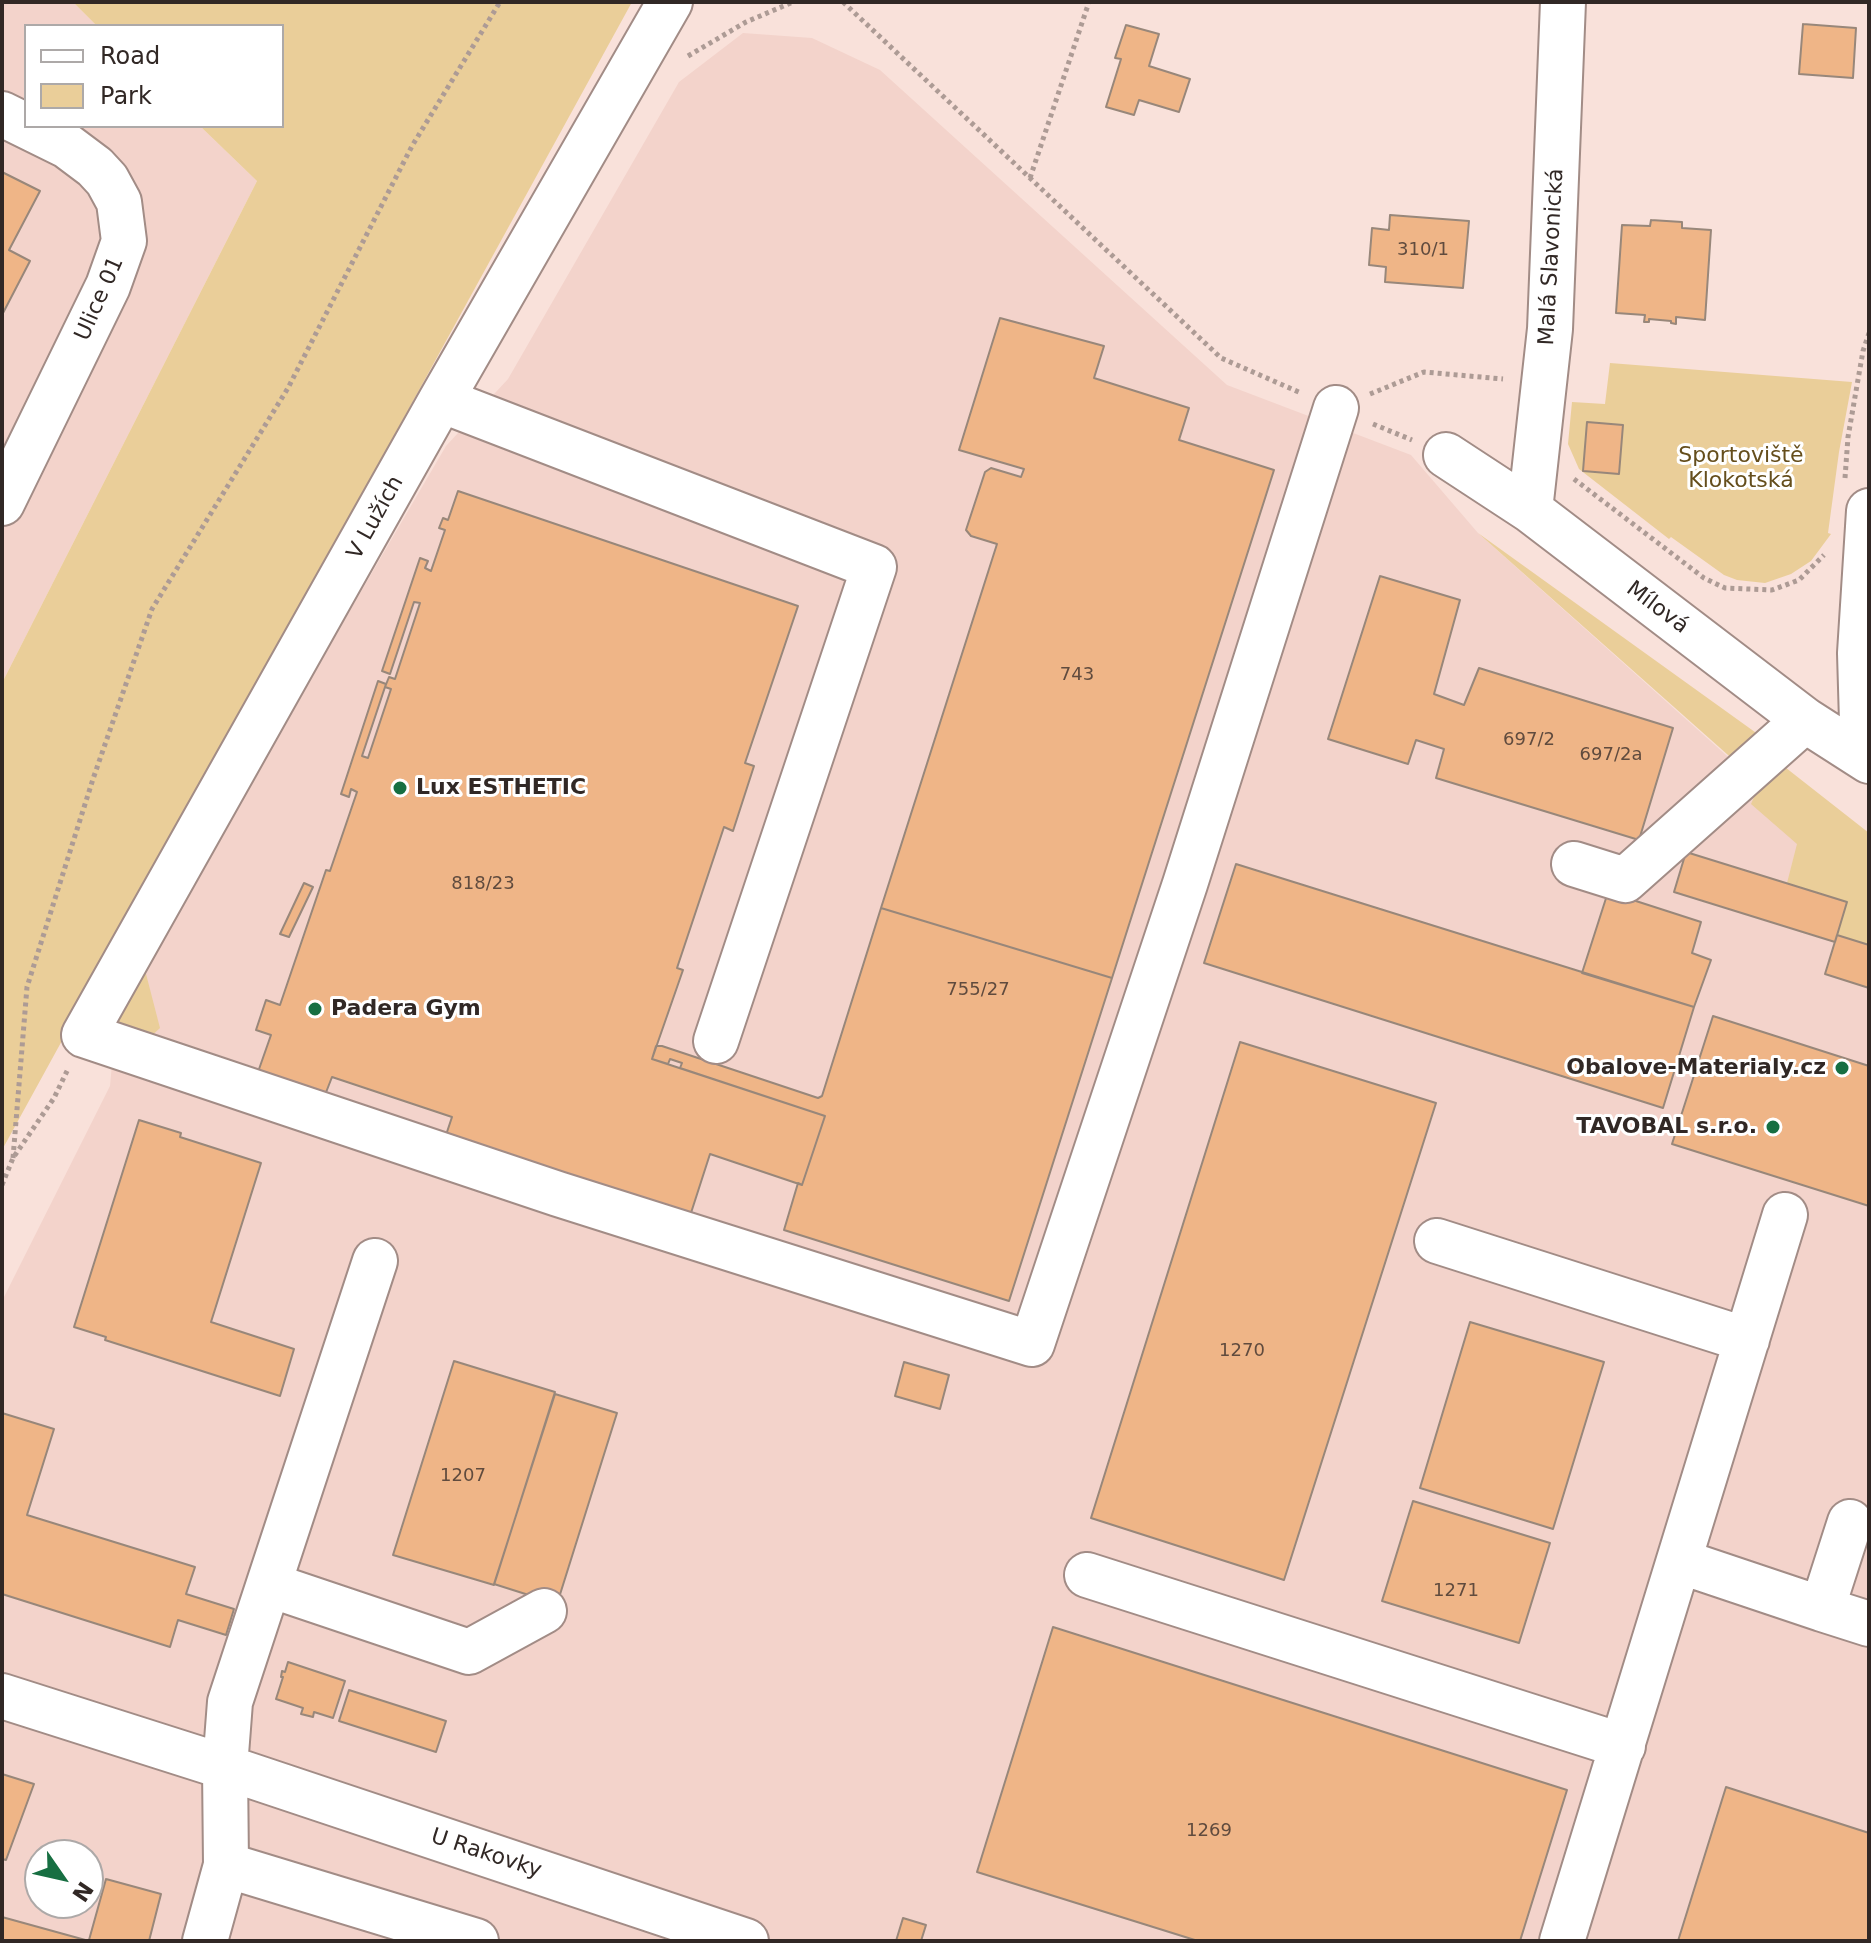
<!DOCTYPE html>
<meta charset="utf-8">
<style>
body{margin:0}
#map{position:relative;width:1871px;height:1943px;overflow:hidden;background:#f9e1da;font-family:"DejaVu Sans",sans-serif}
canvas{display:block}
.frame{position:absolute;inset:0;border:4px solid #312825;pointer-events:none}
.legend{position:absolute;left:24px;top:24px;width:260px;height:104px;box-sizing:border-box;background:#fff;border:2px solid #ada9a8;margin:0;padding:10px 14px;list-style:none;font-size:24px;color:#312825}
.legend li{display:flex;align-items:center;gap:16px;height:40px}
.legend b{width:40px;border:2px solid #ada9a8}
.north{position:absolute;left:24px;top:1839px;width:80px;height:80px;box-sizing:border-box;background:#fff;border:2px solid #ada9a8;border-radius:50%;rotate:124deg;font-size:22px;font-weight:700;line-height:32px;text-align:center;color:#312825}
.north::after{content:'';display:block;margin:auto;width:28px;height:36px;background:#176f42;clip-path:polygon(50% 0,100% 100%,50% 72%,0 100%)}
</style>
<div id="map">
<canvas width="1871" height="1943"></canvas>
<div class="frame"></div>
<ul class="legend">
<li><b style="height:10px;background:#fff"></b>Road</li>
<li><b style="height:22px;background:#eace99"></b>Park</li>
</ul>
<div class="north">N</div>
</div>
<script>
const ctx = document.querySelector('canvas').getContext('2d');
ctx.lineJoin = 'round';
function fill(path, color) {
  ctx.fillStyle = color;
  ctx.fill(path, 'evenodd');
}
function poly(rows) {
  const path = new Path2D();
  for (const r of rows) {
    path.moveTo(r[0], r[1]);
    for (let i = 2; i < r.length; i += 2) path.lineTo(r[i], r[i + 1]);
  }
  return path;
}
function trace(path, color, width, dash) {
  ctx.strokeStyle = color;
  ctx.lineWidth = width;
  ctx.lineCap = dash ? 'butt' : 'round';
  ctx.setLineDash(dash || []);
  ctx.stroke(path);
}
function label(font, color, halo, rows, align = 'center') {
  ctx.font = font + ' "DejaVu Sans",sans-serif';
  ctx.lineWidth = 6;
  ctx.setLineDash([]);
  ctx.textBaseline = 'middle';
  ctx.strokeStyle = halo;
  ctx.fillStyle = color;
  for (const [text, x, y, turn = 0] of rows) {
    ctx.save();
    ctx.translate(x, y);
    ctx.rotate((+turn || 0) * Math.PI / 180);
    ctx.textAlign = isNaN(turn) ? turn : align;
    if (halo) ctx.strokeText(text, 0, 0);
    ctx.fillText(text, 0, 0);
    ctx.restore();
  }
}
fill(poly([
 [2,2,73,2,97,26,26,26,26,126,200,126,257,181,2,683],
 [743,33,812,38,880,70,1227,385,1411,455,1478,533,1869,883,1869,1941,2,1941,2,1301,110,1086,117,1009,446,446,508,379,679,82],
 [40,1855,88,1855,88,1903,40,1903]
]), '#f3d3cb');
fill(poly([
 [73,2,632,2,2,1150,2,683,257,181,200,126,282,126,282,26,97,26],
 [1610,363,1852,382,1839,452,1828,533,1831,534,1811,561,1791,574,1765,583,1737,580,1724,575,1671,537,1669,539,1579,469,1568,444,1572,402,1605,404],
 [1478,533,1766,740,1737,763],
 [1781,764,1869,833,1869,945,1837,935,1846,902,1787,883,1797,844,1751,804,1760,783],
 [145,970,160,1028,148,1039,119,1028,115,1018]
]), '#eace99');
const building = poly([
 [1803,24,1856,28,1853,78,1799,74,1803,24],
 [1126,25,1159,34,1149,66,1190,79,1179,112,1139,100,1134,115,1106,107,1121,59,1115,58,1126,25],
 [2,172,40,191,9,250,30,261,2,315,2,172],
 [1390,215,1469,221,1463,288,1385,282,1386,267,1369,265,1372,228,1389,230,1390,215],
 [1651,220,1682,222,1682,228,1711,230,1705,320,1676,317,1676,324,1671,323,1671,321,1649,319,1649,322,1644,322,1645,315,1616,313,1622,225,1650,226,1651,220],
 [1000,318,1104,346,1094,378,1189,408,1179,440,1274,470,1112,978,881,908,997,544,971,536,966,530,985,472,991,468,1021,477,1024,469,959,450,1000,318],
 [1587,422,1623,425,1619,474,1583,471,1587,422],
 [458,491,798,606,745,763,754,766,733,831,724,827,677,968,683,970,652,1059,825,1116,802,1185,710,1154,690,1216,446,1135,452,1117,332,1077,325,1095,258,1072,271,1035,256,1030,266,1000,280,1005,326,870,330,871,357,792,351,789,349,797,341,794,378,681,386,684,362,756,368,758,391,689,385,687,389,677,395,679,420,603,414,602,390,674,382,671,420,558,428,561,425,568,431,571,445,530,439,528,443,518,448,520,458,491],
 [1380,576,1460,600,1434,694,1464,705,1479,668,1673,728,1639,840,1436,778,1444,749,1416,740,1408,764,1328,739,1380,576],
 [1686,852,1847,902,1835,942,1674,892,1686,852],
 [1236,864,1694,1007,1663,1108,1204,963,1236,864],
 [304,883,313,887,289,937,280,934,304,883],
 [1608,892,1701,922,1692,953,1711,960,1694,1007,1582,973,1608,892],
 [881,908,1112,978,1009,1301,784,1230,798,1183,802,1185,825,1116,680,1068,682,1063,670,1059,668,1064,652,1059,656,1046,662,1046,818,1098,822,1096,881,908],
 [1837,935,1869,945,1869,988,1825,974,1837,935],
 [1713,1016,1869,1066,1869,1206,1672,1144,1713,1016],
 [1240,1042,1436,1103,1284,1580,1091,1518,1240,1042],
 [139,1120,181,1133,180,1137,261,1163,211,1322,294,1349,280,1396,105,1340,106,1337,74,1327,139,1120],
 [1470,1322,1604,1362,1553,1529,1420,1488,1470,1322],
 [454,1361,555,1392,494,1585,393,1555,454,1361],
 [904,1362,949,1375,940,1409,895,1396,904,1362],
 [555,1394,617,1413,557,1604,494,1584,555,1394],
 [2,1413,54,1429,27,1515,195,1567,186,1594,234,1609,226,1635,178,1620,170,1647,2,1594,2,1413],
 [1413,1501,1550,1543,1519,1643,1382,1601,1413,1501],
 [1053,1627,1567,1790,1520,1941,1198,1941,977,1872,1053,1627],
 [288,1662,345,1681,333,1718,314,1712,313,1717,301,1714,303,1708,276,1699,283,1677,281,1677,282,1671,285,1672,288,1662],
 [349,1690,446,1721,436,1752,339,1721,349,1690],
 [2,1774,34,1784,6,1860,2,1859,2,1774],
 [1726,1787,1869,1833,1869,1941,1678,1941,1726,1787],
 [106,1879,161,1894,149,1941,89,1940,106,1879],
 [2,1917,89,1941,2,1941,2,1917],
 [903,1918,926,1925,921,1941,896,1941,903,1918]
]);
fill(building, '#efb587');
trace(building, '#98877a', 2);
const minor = poly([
 [670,2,441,400,84,1035,558,1194,1032,1344,1185,884,1336,408],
 [2,114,67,146,95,167,107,180,119,202,124,241,108,286,2,503],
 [441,400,874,567,716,1041],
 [1446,455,1530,510,1805,720,1869,761],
 [1530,510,1550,329,1563,2],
 [1863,756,1860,653,1869,511],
 [1574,864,1625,880,1805,720],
 [1437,1241,1747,1340],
 [1850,1522,1822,1609,1869,1624],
 [1679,1561,1822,1609],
 [1087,1575,1623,1746],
 [270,1585,469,1652,544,1611],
 [2,1696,225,1767,746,1941],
 [226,1865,476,1941],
 [205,1941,226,1865,225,1767,230,1702,375,1261],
 [1562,1941,1785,1215]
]);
trace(minor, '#a28c86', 48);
trace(poly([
 [843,2,1221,358,1301,393],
 [688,56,746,22,793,2],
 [1030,178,1089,2],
 [1370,394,1424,372,1503,379],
 [1373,424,1412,440],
 [1845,478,1848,437,1863,351,1869,333],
 [1574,479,1704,578,1725,588,1772,590,1799,580,1824,555],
 [13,1158,27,987,93,779,152,609,288,388,412,146,500,2],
 [2,1185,13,1158,54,1098,68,1069]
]), '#ad9b95', 5, [4, 4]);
trace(minor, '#fff', 44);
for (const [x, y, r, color] of [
 [400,788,8,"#176f42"],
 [315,1009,8,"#176f42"],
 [1842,1068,8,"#176f42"],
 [1773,1127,8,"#176f42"]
]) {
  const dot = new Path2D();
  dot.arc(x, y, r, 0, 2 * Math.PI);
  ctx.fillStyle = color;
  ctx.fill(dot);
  trace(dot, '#fff', 3);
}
label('18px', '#604b3e', null, [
 ["310/1",1423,250],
 ["743",1077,675],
 ["697/2",1529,740],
 ["697/2a",1611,755],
 ["818/23",483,884],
 ["755/27",978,990],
 ["1270",1242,1351],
 ["1207",463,1476],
 ["1271",1456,1591],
 ["1269",1209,1831]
]);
label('22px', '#312825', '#fff', [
 ["Malá Slavonická",1552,257,-87],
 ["Ulice 01",100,299,-66],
 ["V Lužích",376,518,-61],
 ["Mílová",1657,608,37],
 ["U Rakovky",486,1854,18]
]);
label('22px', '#654e1c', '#fff', [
 ["Sportoviště",1741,456],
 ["Klokotská",1741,481]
]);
label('bold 22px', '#312825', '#fff', [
 ["Lux ESTHETIC",416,788],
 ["Padera Gym",331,1009],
 ["Obalove-Materialy.cz",1826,1068,"right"],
 ["TAVOBAL s.r.o.",1757,1127,"right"]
], 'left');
</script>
